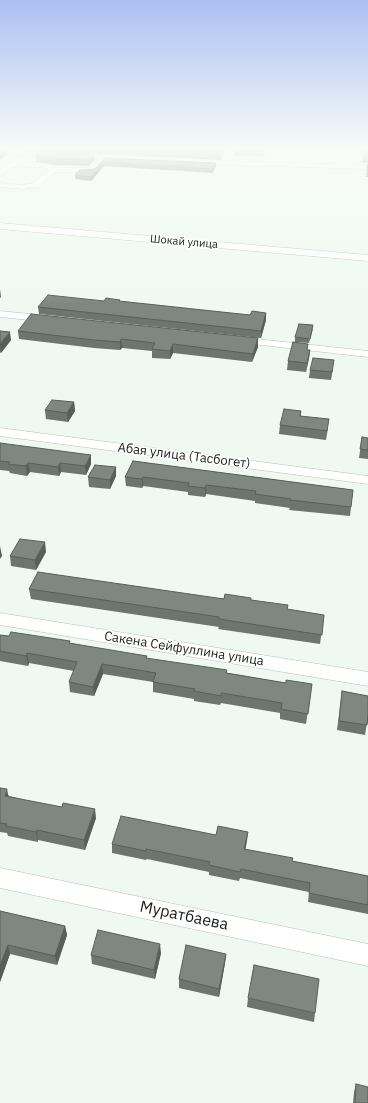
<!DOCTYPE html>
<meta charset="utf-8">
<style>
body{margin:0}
canvas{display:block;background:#eff9f1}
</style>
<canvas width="368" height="1103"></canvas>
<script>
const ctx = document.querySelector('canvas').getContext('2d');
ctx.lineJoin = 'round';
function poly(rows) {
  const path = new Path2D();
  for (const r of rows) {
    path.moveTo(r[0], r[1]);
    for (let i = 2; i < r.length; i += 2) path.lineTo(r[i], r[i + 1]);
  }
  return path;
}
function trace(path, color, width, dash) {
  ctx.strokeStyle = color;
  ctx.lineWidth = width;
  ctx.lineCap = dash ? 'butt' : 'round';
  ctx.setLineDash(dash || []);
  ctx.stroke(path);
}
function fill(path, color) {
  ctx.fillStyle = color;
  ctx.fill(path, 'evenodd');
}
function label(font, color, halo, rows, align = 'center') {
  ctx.font = font + ' "IBM Plex Sans",sans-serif';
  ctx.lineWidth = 3.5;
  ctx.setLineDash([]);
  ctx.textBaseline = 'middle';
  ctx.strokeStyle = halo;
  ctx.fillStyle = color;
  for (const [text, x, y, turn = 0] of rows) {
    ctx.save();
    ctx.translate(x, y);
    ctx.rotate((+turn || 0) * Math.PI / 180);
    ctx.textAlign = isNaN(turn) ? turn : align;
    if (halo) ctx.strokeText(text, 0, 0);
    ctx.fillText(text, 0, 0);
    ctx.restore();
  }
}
const minor = poly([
 [0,150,125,157,129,159,125,161,105,160,94,172,55,172,38,187,23,189,0,187,0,183,23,185,33,183,49,170,42,167,13,167,0,176,0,170,17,156,20,156,24,158,18,163,42,163,53,165,55,168,89,168,98,159,0,153,0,150],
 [194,160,368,165,368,169,197,164,193,162,194,160],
 [0,223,368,255,368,261,0,229,0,223],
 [0,311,49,316,54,319,49,322,0,317,0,311],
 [238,337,368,351,368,357,234,342,233,340,234,338,238,337],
 [0,428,368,476,368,484,0,436,0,428],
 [0,613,368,672,368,686,0,625,0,613],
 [0,868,368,944,368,966,0,888,0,868]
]);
trace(minor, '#b6c0b8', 1);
fill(minor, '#fff');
fill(poly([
 [30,150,225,150,220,160],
 [235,150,266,150,263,156,234,155],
 [364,150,368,150,368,163,362,163],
 [94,154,95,160,88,166,55,165,36,162,36,155],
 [105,158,216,163,216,166,212,173,104,166,91,181,75,179,75,175,95,169],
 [368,164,368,177,366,177,367,165],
 [120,300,120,302,250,315,266,313,266,320,261,338,39,314,38,307],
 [313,329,309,343,295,342,295,337],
 [0,331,11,340,1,353,0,352],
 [18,331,258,338,258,347,252,362,173,353,170,359,152,358,152,351,122,348,120,350,94,348,19,339],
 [308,344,307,350,310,350,309,358,306,372,287,370,288,361],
 [333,369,331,380,309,378,310,370],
 [74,402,75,411,68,422,46,419,45,410],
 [301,411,301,416,328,428,326,440,279,434,280,425],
 [362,437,368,438,368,459,359,458],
 [0,443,91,464,86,475,61,472,59,476,30,472,27,476,10,473,9,471,0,470],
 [133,461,353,490,350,516,289,510,290,508,255,503,255,501,206,494,205,497,188,495,188,492,143,486,142,488,126,486,125,477],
 [116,467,116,476,110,489,89,487,88,477],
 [46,552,36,570,11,566,10,556],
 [29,589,251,600,287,609,324,615,320,644,218,629,219,627,31,599],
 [0,635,70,643,147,659,286,683,312,684,306,724,280,719,280,713,221,703,220,705,194,701,194,699,153,692,153,682,103,674,94,696,70,692,69,682,74,671,29,663,28,666,0,661],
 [342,691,368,696,368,724,367,723,365,735,337,730],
 [0,788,9,796,96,818,85,850,38,840,38,842,8,836,7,833,0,832],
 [248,832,245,849,292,861,368,876,368,914,308,902,309,892,240,878,239,881,209,875,209,872,147,859,146,860,112,853,112,844],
 [0,911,65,926,67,935,57,965,10,954,0,982],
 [161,953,155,979,92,964,91,955],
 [226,954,225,963,219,997,179,988,179,979],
 [248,998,315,1013,314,1022,247,1007],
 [356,1084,368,1103,353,1103,354,1092]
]), '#6c756e');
fill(poly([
 [4,150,5,150,6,155,0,160,0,153],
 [222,150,225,150,220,160,220,153],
 [264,150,266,150,263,156,263,151],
 [94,154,95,160,88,166,88,160],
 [104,162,104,166,91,181,91,177],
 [216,163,216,166,212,173,212,169],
 [0,289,1,297,0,298],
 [266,313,266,320,261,338,261,331],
 [10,332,11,340,1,353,0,344],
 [258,338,258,347,252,362,253,354],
 [121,339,122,348,120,350,120,342],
 [173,344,173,353,170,359,170,351],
 [310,350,309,358,306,372,307,363],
 [74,402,75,411,68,422,67,413],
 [91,455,91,464,86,475,85,466],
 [28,463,30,472,27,476,26,466],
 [60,463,61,472,59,476,58,467],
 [116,467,116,476,110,489,110,480],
 [143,477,143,486,142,488,142,479],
 [206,485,206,494,205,497,205,488],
 [45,542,46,552,36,570,35,560],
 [0,546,2,556,0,559],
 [27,653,29,663,28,666,26,656],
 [102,664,103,674,94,696,93,687],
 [7,789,9,799,5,796],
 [95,809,96,818,85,850,84,840],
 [37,830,38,840,38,842,36,832],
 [248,832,247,841,244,858,244,849],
 [65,926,67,935,57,965,55,956],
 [160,944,161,953,155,979,154,970],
 [8,945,10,954,0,982,0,966],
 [226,954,225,963,219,997,219,989]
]), '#585f5a');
const building = poly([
 [0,150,4,150,0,153,0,150],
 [151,150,222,150,220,153,151,150],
 [246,150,264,150,263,151,246,150],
 [364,150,368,150,368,157,363,157,364,150],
 [41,151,94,154,88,160,54,159,36,155,41,151],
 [105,158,216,163,212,169,104,162,91,177,75,175,80,170,95,169,105,158],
 [368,164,368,171,367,171,367,165,368,164],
 [48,295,104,301,106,298,120,300,119,301,250,315,252,311,266,313,261,331,38,307,48,295],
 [31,314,258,338,253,354,173,344,170,351,152,349,155,343,121,339,120,342,94,340,18,331,31,314],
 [299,324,313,325,310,339,295,337,299,324],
 [0,331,10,332,0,344,0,331],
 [293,342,308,344,307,350,310,350,307,363,288,361,293,342],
 [313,358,334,360,332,372,310,370,313,358],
 [52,400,74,402,67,413,45,410,52,400],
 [284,409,301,411,300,416,329,419,327,431,280,425,284,409],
 [362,437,368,438,368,450,360,449,362,437],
 [0,443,91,455,85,466,60,463,58,467,28,463,26,466,8,464,10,462,0,461,0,443],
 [133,461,353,490,351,507,290,500,291,499,255,494,256,491,206,485,205,488,188,486,189,483,143,477,142,479,125,477,133,461],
 [95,465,116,467,110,480,88,477,95,465],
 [20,539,45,542,35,560,10,556,20,539],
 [38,572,224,599,225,594,251,598,251,600,288,605,287,609,324,615,322,635,219,619,219,617,29,589,38,572],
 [11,632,70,641,69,643,147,656,146,658,227,670,226,673,286,683,286,680,312,684,308,714,281,709,282,703,221,693,221,696,194,691,195,689,153,682,156,673,102,664,93,687,69,682,77,662,27,653,26,656,0,651,0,635,9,636,11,632],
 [342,691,368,696,368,714,367,725,339,721,342,691],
 [0,788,7,789,5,796,62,807,63,803,95,809,84,840,37,830,36,832,6,826,7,824,0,823,0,788],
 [121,816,216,835,218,826,248,832,244,849,293,858,292,861,368,876,368,905,309,893,310,883,241,869,240,872,209,865,210,862,146,849,146,851,112,844,121,816],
 [0,911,65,926,55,956,8,945,0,966,0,911],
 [98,930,160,944,154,970,91,955,98,930],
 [186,945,226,954,219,989,179,979,186,945],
 [254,965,319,979,315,1013,248,998,254,965],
 [356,1084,368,1087,368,1103,355,1103,356,1084]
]);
fill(building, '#7e8880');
trace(building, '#585f5a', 1);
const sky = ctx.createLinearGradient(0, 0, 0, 304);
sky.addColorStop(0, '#acbff1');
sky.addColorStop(0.49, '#f8fcf9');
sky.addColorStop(1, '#f8fcf900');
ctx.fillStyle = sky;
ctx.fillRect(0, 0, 368, 304);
label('11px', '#1a1e1b', '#fff', [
 ["Шокай улица",184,242,5]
]);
label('13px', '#1a1e1b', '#fff', [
 ["Абая улица (Тасбогет)",184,456,7],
 ["Сакена Сейфуллина улица",184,649,9]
]);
label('16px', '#1a1e1b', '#fff', [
 ["Муратбаева",184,916,12]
]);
</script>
